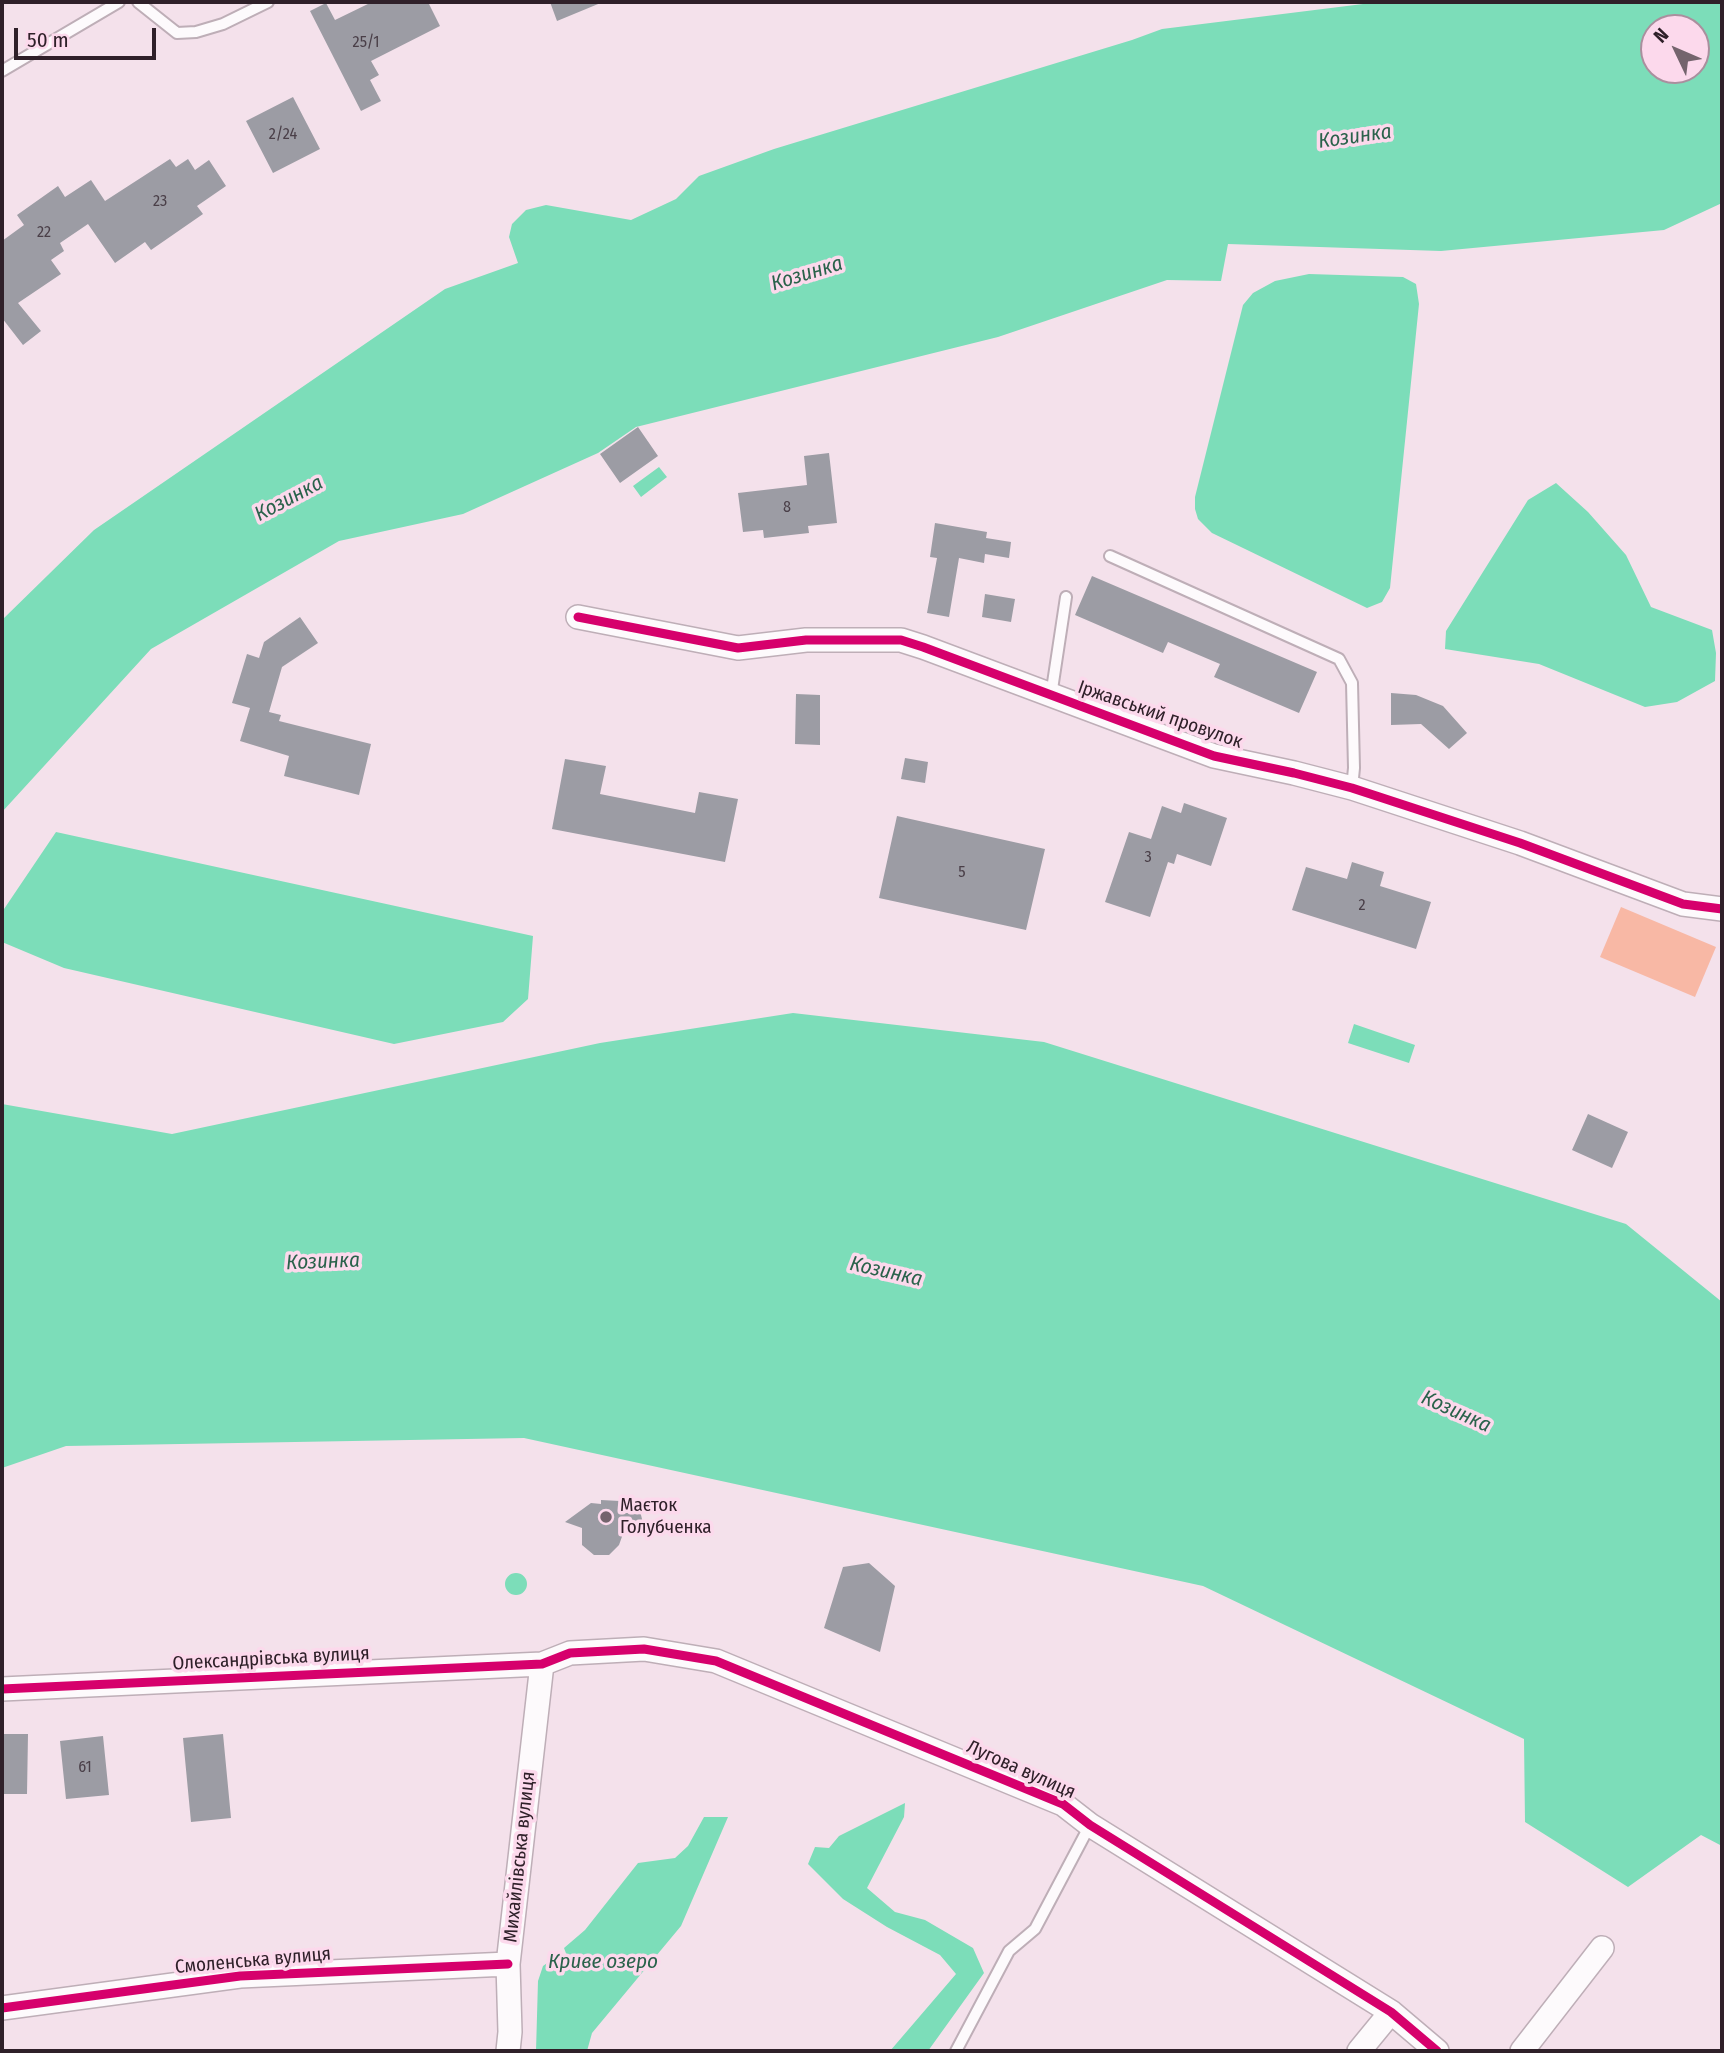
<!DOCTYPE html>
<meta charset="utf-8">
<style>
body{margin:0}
#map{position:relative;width:1724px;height:2053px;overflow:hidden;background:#f4e1eb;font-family:"Fira Sans Condensed",sans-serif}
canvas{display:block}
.frame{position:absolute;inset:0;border:4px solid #2f2029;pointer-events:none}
.north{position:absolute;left:1640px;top:14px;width:70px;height:70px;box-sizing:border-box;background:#fcd9ec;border:2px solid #aa8f9e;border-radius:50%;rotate:314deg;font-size:19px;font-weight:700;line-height:28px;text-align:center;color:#2f2029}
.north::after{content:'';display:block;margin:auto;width:24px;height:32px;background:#74646d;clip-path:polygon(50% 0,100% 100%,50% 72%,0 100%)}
.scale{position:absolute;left:14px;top:28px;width:142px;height:32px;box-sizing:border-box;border:4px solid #2f2029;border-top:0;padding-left:9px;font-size:21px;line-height:24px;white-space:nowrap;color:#2f2029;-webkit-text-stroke:5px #fcd9ec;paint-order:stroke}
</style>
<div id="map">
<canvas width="1724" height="2053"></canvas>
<div class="frame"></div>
<div class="north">N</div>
<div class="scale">50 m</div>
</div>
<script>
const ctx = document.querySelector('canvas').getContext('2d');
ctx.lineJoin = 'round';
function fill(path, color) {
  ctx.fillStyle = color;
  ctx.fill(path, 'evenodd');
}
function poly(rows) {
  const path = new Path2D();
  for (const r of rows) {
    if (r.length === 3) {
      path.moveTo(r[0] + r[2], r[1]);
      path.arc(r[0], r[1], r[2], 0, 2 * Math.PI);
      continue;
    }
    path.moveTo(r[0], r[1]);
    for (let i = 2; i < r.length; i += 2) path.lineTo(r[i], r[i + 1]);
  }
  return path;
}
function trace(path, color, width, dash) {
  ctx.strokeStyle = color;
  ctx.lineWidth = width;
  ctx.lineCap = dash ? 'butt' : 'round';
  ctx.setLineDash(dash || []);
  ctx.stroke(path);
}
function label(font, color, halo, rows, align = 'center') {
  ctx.font = font + ' "Fira Sans Condensed",sans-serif';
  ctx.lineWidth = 7;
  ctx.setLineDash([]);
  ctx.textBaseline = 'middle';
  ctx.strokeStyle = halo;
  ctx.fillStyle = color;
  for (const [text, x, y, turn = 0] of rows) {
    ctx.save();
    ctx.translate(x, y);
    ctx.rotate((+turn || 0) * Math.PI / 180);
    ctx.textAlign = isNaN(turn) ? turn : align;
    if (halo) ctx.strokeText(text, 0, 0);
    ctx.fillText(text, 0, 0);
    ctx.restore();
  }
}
fill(poly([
 [1621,907,1716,947,1695,997,1600,957]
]), '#f8b8a5');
fill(poly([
 [1379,2,1722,2,1722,203,1664,230,1441,251,1228,244,1221,281,1167,280,998,337,636,427,598,453,463,514,339,541,151,649,2,812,2,620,94,530,445,289,518,263,509,237,512,224,526,210,546,205,631,220,676,199,699,176,774,149,1132,40,1162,29],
 [1696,28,1696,70,1654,70,1654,28],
 [1309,274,1403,277,1416,284,1419,304,1390,588,1382,602,1367,608,1212,533,1198,519,1195,509,1195,497,1243,305,1253,293,1275,281],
 [659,467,667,477,641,497,633,486],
 [1556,483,1588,512,1626,555,1651,607,1712,630,1716,653,1715,681,1677,702,1645,707,1539,664,1445,649,1446,631,1528,500],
 [56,832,533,936,528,999,503,1022,394,1044,64,968,2,942,2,912],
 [793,1013,1044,1042,1626,1224,1722,1302,1722,1846,1701,1835,1628,1887,1525,1822,1524,1739,1203,1586,524,1438,66,1446,2,1468,2,1104,172,1134,600,1043],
 [1354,1024,1415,1045,1409,1063,1348,1043],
 [516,1584,11],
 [905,1803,904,1817,867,1888,895,1912,925,1920,973,1948,984,1973,928,2051,890,2051,956,1974,940,1955,887,1927,843,1899,808,1864,815,1847,829,1848,839,1836],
 [704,1817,728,1817,681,1926,592,2033,587,2051,536,2051,538,1981,543,1966,553,1959,564,1961,567,1956,564,1948,585,1930,638,1863,675,1858,688,1846]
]), '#7cddb9');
fill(poly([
 [372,2,428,2,440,26,371,61,379,75,370,80,381,101,361,111,310,11,326,3,335,20],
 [550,2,603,2,557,21],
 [293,97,320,149,273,173,246,121],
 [170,159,176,167,188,159,195,170,209,160,226,186,197,206,203,214,151,250,145,242,115,263,88,224,60,243,64,251,51,260,61,274,18,303,41,331,23,345,2,318,2,241,24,225,17,215,58,186,65,197,91,180,105,201],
 [638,427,658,456,620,483,600,454],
 [829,453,837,523,808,526,809,533,764,538,763,530,743,532,738,493,807,485,804,456],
 [935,523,987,532,986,538,1011,542,1009,558,985,554,984,563,959,558,949,617,927,613,937,558,930,557],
 [1092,576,1317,672,1299,713,1214,677,1220,664,1168,642,1163,653,1075,615],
 [985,594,1015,599,1011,622,982,617],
 [300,617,318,643,282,667,269,712,281,715,279,721,371,744,359,795,284,776,289,756,240,741,250,708,232,703,247,654,259,658,264,642],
 [1391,693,1416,695,1443,706,1467,733,1449,749,1421,724,1391,725],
 [796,694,820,695,820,745,795,744],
 [905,758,928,762,925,783,901,779],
 [565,759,606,766,600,794,695,813,699,792,738,799,725,862,552,829],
 [1184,803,1227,818,1211,866,1177,854,1174,864,1168,862,1150,917,1105,902,1129,832,1151,839,1162,806,1181,813],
 [897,816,1045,849,1026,930,879,898],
 [1352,862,1384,872,1380,886,1431,902,1416,949,1292,910,1306,867,1347,879],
 [1588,1114,1628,1132,1612,1168,1572,1150],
 [620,1497,640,1511,644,1527,624,1531,619,1545,609,1555,594,1555,582,1545,582,1528,565,1522,591,1503,601,1504,601,1500,620,1501],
 [869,1563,895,1586,880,1652,824,1628,843,1567],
 [2,1734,28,1734,27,1794,2,1794],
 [223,1734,231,1818,191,1822,183,1738],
 [103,1736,109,1795,66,1799,60,1741]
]), '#9c9ca4');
const service = poly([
 [138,2,177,33,196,32,223,24,268,2],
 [2,71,119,2],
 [1110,556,1339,659,1352,683,1354,768,1352,788],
 [1051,696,1066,597],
 [956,2051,1009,1951,1035,1929,1090,1825]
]);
const minor = poly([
 [578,617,738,648,806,640,901,640,923,647,1214,756,1294,773,1352,788,1520,843,1683,904,1722,909],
 [2,1689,542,1664,570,1653,644,1649,716,1661,1063,1804,1090,1825,1391,2012,1437,2051],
 [2,2008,240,1976,508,1964],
 [508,2051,510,2032,508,1964,542,1664],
 [1359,2051,1391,2012],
 [1522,2051,1602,1948]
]);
trace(service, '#beaeb7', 14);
trace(minor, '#beaeb7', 26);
trace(service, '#fdfafc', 10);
trace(minor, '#fdfafc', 23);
trace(poly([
 [578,617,738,648,806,640,901,640,923,647,1214,756,1294,773,1352,788,1520,843,1683,904,1722,909],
 [2,1689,542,1664,570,1653,644,1649,716,1661,1063,1804,1090,1825,1391,2012,1437,2051],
 [2,2008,240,1976,508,1964]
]), '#d6006c', 9);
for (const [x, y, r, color] of [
 [606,1517,7,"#74646d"]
]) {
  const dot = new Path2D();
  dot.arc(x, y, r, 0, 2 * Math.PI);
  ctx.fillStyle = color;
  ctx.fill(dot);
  trace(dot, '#fcd9ec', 2.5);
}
label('16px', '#4a3f48', null, [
 ["25/1",366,43],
 ["2/24",283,135],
 ["23",160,202],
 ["22",44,233],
 ["8",787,508],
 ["3",1148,858],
 ["5",962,873],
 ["2",1362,906],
 ["61",85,1768]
]);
label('19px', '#2f2029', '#fcd9ec', [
 ["Іржавський провулок",1160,715,19],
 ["Олександрівська вулиця",271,1659,-3],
 ["Лугова вулиця",1021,1770,24],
 ["Михайлівська вулиця",520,1857,-84],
 ["Смоленська вулиця",253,1961,-5]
]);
label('19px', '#2f2029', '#fcd9ec', [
 ["Маєток",620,1506],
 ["Голубченка",620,1528]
], 'left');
label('italic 21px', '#2a624b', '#fcd9ec', [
 ["Козинка",1355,137,-8],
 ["Козинка",807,274,-17],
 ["Козинка",289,499,-28],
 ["Козинка",323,1262,-2],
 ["Козинка",886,1272,13],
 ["Козинка",1456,1412,24],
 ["Криве озеро",603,1962]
]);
</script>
